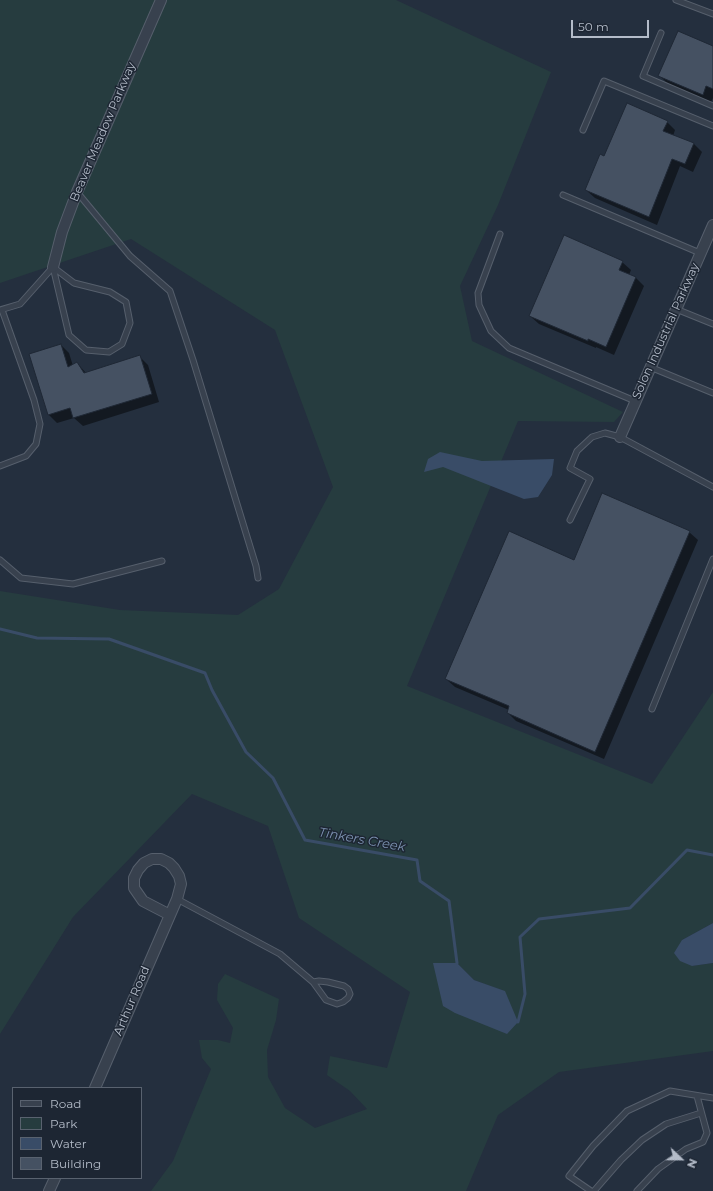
<!DOCTYPE html>
<style>
body{margin:0}
#map{position:relative;width:713px;height:1191px;overflow:hidden;background:#242f3e;font-family:Montserrat,sans-serif}
canvas{display:block}
.legend{position:absolute;left:12px;top:1087px;width:130px;height:92px;box-sizing:border-box;background:#1d2633;border:1px solid #59626f;margin:0;padding:5px 7px;list-style:none;font-size:12px;color:#b4bcc9}
.legend li{display:flex;align-items:center;gap:8px;height:20px}
.legend b{width:20px;border:1px solid #59626f}
.north{position:absolute;left:661px;top:1139px;width:40px;height:40px;-webkit-text-stroke:3px #1d2633;paint-order:stroke;rotate:112deg;font-size:11px;font-weight:700;line-height:16px;text-align:center;color:#b4bcc9}
.north::after{content:'';display:block;margin:auto;width:14px;height:18px;background:#b4bcc9;clip-path:polygon(50% 0,100% 100%,50% 72%,0 100%)}
.scale{position:absolute;left:571px;top:20px;width:78px;height:18px;box-sizing:border-box;border:2px solid #b4bcc9;border-top:0;padding-left:5px;font-size:12px;line-height:14px;white-space:nowrap;color:#b4bcc9;-webkit-text-stroke:3px #1d2633;paint-order:stroke}
</style>
<div id="map">
<canvas width="713" height="1191"></canvas>
<ul class="legend">
<li><b style="height:5px;background:#38414e"></b>Road</li>
<li><b style="height:11px;background:#263c3f"></b>Park</li>
<li><b style="height:11px;background:#394c67"></b>Water</li>
<li><b style="height:11px;background:#455162"></b>Building</li>
</ul>
<div class="north">N</div>
<div class="scale">50 m</div>
</div>
<script>
const ctx = document.querySelector('canvas').getContext('2d');
ctx.lineJoin = 'round';
function fill(path, color) {
  ctx.fillStyle = color;
  ctx.fill(path, 'evenodd');
}
function poly(rows) {
  const path = new Path2D();
  for (const r of rows) {
    path.moveTo(r[0], r[1]);
    for (let i = 2; i < r.length; i += 2) path.lineTo(r[i], r[i + 1]);
  }
  return path;
}
function trace(path, color, width, dash) {
  ctx.strokeStyle = color;
  ctx.lineWidth = width;
  ctx.lineCap = dash ? 'butt' : 'round';
  ctx.setLineDash(dash || []);
  ctx.stroke(path);
}
function label(font, color, halo, rows, align = 'center') {
  ctx.font = font + ' Montserrat,sans-serif';
  ctx.lineWidth = 3;
  ctx.setLineDash([]);
  ctx.textBaseline = 'middle';
  ctx.strokeStyle = halo;
  ctx.fillStyle = color;
  for (const [text, x, y, turn = 0] of rows) {
    ctx.save();
    ctx.translate(x, y);
    ctx.rotate((+turn || 0) * Math.PI / 180);
    ctx.textAlign = isNaN(turn) ? turn : align;
    if (halo) ctx.strokeText(text, 0, 0);
    ctx.fillText(text, 0, 0);
    ctx.restore();
  }
}
fill(poly([
 [0,0,396,0,551,72,498,205,460,286,472,341,623,412,614,422,518,421,407,686,652,784,713,692,713,923,682,940,692,966,713,963,713,1051,559,1072,498,1115,466,1191,151,1191,173,1161,211,1069,202,1058,199,1040,218,1040,230,1043,233,1028,217,1000,218,984,225,974,279,999,276,1020,267,1050,268,1077,285,1108,315,1128,367,1109,350,1091,327,1075,330,1056,387,1068,410,992,299,918,268,826,192,794,73,917,0,1034,0,591,120,610,238,615,279,589,333,487,275,330,131,239,0,283],
 [457,963,474,980,504,991,507,1034]
]), '#263c3f');
fill(poly([
 [440,452,482,461,554,459,552,475,538,497,524,499,443,467,424,472,428,459],
 [713,923,713,963,692,966,680,961,674,953,682,940],
 [433,963,457,963,474,980,505,991,518,1022,507,1034,455,1013,443,1006]
]), '#394c67');
fill(poly([
 [713,47,713,98,711,102,668,84,660,76],
 [667,122,675,130,673,136,694,144,702,152,693,172,680,166,657,225,595,198,586,190,605,157],
 [622,262,631,270,629,275,636,278,644,286,614,355,596,347,596,348,539,324,530,316],
 [61,345,69,353,73,366,77,363,86,373,139,356,148,365,159,402,83,426,74,418,57,423,49,415,30,355],
 [689,532,698,540,604,759,516,721,508,713,509,710,455,687,446,679,574,561]
]), '#0007');
trace(poly([
 [0,629,37,638,109,639,205,673,212,690,246,752,273,778,305,840,417,860,420,881,449,901,457,963],
 [518,1022,525,994,520,937,539,919,630,908,687,850,713,855]
]), '#394c67', 3);
const building = poly([
 [678,31,713,46,713,89,706,86,703,95,658,76,678,31],
 [627,103,668,121,663,131,694,143,685,164,672,159,649,217,585,190,600,154,604,156,627,103],
 [564,235,623,261,619,270,636,277,606,347,588,339,588,341,529,316,564,235],
 [61,344,68,367,77,362,84,373,140,355,152,394,73,418,70,408,48,415,29,354,61,344],
 [602,493,690,531,595,752,507,713,509,706,445,679,509,531,574,560,602,493]
]);
fill(building, '#455162');
trace(building, '#1f2835', 1);
const service = poly([
 [676,0,713,14],
 [661,33,643,76,713,106],
 [583,130,604,81,713,126],
 [77,192,130,256,170,291,193,360,256,566,258,578],
 [563,195,700,253],
 [500,234,478,293,479,305,491,331,509,348,635,401],
 [53,267,74,283,110,292,126,302,130,323,122,344,109,352,86,350,69,335,53,267],
 [676,309,713,324],
 [0,310,20,304,53,267],
 [650,367,713,393],
 [0,466,26,456,36,444,40,424,34,400,2,310],
 [570,520,590,479,570,468,577,451,592,437,605,433,620,437,713,487],
 [0,560,21,578,73,584,162,561],
 [652,709,713,559],
 [177,899,280,954,313,982,326,1000,337,1004,343,1002,348,998,350,994,348,989,344,986,328,982,319,981,313,982],
 [591,1191,569,1176,593,1146,627,1111,670,1091,713,1098],
 [594,1191,621,1160,642,1140,666,1124,701,1113],
 [637,1191,658,1169,686,1149,703,1142,707,1133,697,1096]
]);
const minor = poly([
 [53,267,62,232,77,192,161,0],
 [620,437,713,225],
 [95,1088,177,899,181,884,179,876,174,868,169,863,161,859,152,859,144,863,138,870,134,878,134,888,143,901,170,915],
 [49,1191,55,1178]
]);
trace(service, '#565f6c', 7);
trace(minor, '#565f6c', 12);
trace(service, '#38414e', 5);
trace(minor, '#38414e', 10);
label('12px', '#b4bcc9', '#1d2633', [
 ["Beaver Meadow Parkway",103,132,-67],
 ["Solon Industrial Parkway",666,331,-66],
 ["Arthur Road",132,1001,-67]
]);
label('italic 13px', '#7c92b1', '#1d2633', [
 ["Tinkers Creek",362,840,10]
]);
</script>
